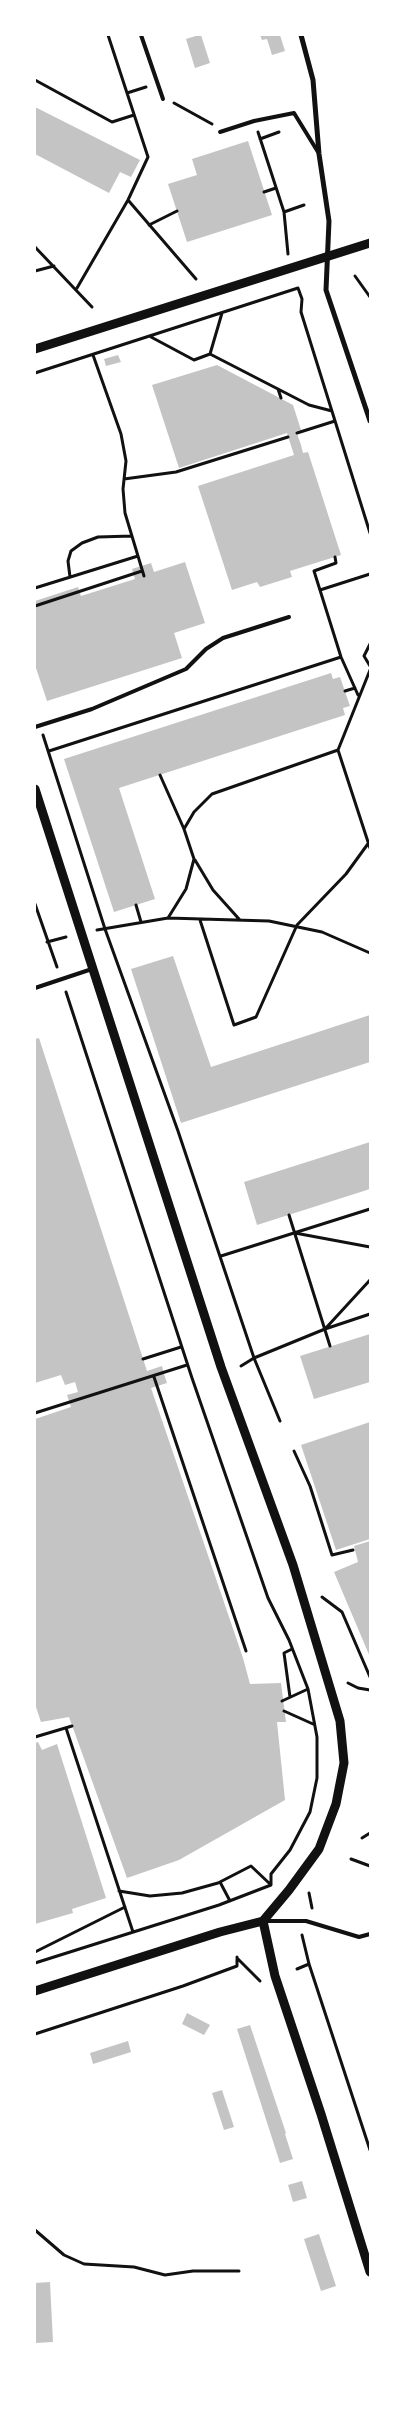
<!DOCTYPE html>
<style>
body{margin:0}
#map{position:relative;width:405px;height:2416px;overflow:hidden;background:#fff;font-family:"DM Sans",sans-serif}
canvas{display:block}
.frame{position:absolute;inset:0;border:36px solid #fff;pointer-events:none}
</style>
<div id="map">
<canvas width="405" height="2416"></canvas>
<div class="frame"></div>
</div>
<script>
const ctx = document.querySelector('canvas').getContext('2d');
ctx.lineJoin = 'round';
function fill(path, color) {
  ctx.fillStyle = color;
  ctx.fill(path, 'evenodd');
}
function poly(rows) {
  const path = new Path2D();
  for (const r of rows) {
    path.moveTo(r[0], r[1]);
    for (let i = 2; i < r.length; i += 2) path.lineTo(r[i], r[i + 1]);
  }
  return path;
}
function trace(path, color, width, dash) {
  ctx.strokeStyle = color;
  ctx.lineWidth = width;
  ctx.lineCap = dash ? 'butt' : 'round';
  ctx.setLineDash(dash || []);
  ctx.stroke(path);
}
fill(poly([
 [199,35,201,35,210,63,195,68,186,39],
 [260,35,280,35,285,51,272,55,267,39,262,40],
 [35,107,140,160,131,177,120,172,109,193,35,154],
 [248,141,272,215,187,242,168,184,197,175,192,159],
 [118,355,121,362,106,366,104,359],
 [217,365,293,405,301,430,296,431,301,445,303,453,308,452,341,555,290,571,292,577,260,587,257,582,232,590,198,486,294,455,287,433,179,468,152,385],
 [185,562,205,623,174,633,182,658,47,701,35,665,35,601,78,587,81,596,135,579,132,569,151,563,154,572],
 [331,673,333,679,340,677,350,706,343,708,345,715,119,788,155,899,114,912,64,759],
 [173,956,211,1067,370,1015,370,1062,181,1123,131,969],
 [39,1038,147,1371,162,1366,164,1374,167,1383,151,1388,243,1658,250,1684,281,1683,286,1722,277,1722,285,1800,179,1860,127,1878,69,1717,41,1722,35,1704,35,1419,71,1407,67,1395,78,1392,75,1382,65,1385,61,1375,35,1383,35,1039],
 [370,1142,370,1189,257,1225,244,1182],
 [370,1334,370,1382,314,1399,300,1356],
 [370,1422,370,1539,336,1550,301,1445],
 [370,1541,370,1657,334,1572,358,1562,354,1546],
 [38,1742,42,1750,57,1744,106,1898,72,1909,73,1913,35,1924,35,1743],
 [187,2013,210,2025,204,2035,182,2024],
 [250,2025,286,2133,285,2134,293,2159,280,2163,237,2029],
 [128,2041,131,2052,93,2064,90,2053],
 [222,2090,234,2127,224,2130,212,2093],
 [302,2181,307,2198,293,2202,288,2185],
 [319,2234,336,2286,321,2291,304,2239],
 [50,2282,53,2342,35,2343,35,2283]
]), '#c4c4c4');
trace(poly([
 [35,80,112,122,134,115],
 [127,93,146,87],
 [174,103,212,124],
 [258,132,284,212,288,254],
 [260,139,279,132],
 [264,192,276,188],
 [128,200,196,279],
 [284,212,304,205],
 [149,225,177,211],
 [35,247,92,307],
 [35,271,54,266],
 [355,276,370,297],
 [77,288,128,200,148,157,108,35],
 [151,337,194,360,210,354,309,405,332,411],
 [210,354,222,313],
 [93,355,121,434,126,461,123,489,125,513,144,576],
 [35,373,298,288,302,299,301,312,370,533],
 [278,389,281,398],
 [297,433,335,421],
 [124,479,176,472,288,437],
 [335,557,336,563,314,571,341,657,358,695],
 [70,577,68,561,71,551,82,543,98,537,132,536],
 [35,588,138,556],
 [320,590,370,574],
 [35,606,142,571],
 [370,644,364,656,370,666],
 [345,691,355,688],
 [43,735,105,929,178,1131,254,1358,325,1329,370,1314],
 [338,750,370,848],
 [49,751,341,657],
 [160,775,184,829,194,859,186,889,168,918],
 [184,829,194,812,212,794,338,750,370,670],
 [195,860,213,890,239,919],
 [35,904,57,967],
 [136,905,141,922],
 [200,920,234,1025,256,1017,297,925,346,874,370,841],
 [97,930,168,918,269,921,322,932,370,953],
 [47,942,66,937],
 [289,1215,330,1346],
 [295,1233,370,1247],
 [221,1256,370,1209],
 [325,1329,370,1280],
 [143,1359,181,1347],
 [241,1366,254,1358,280,1421],
 [154,1377,246,1651],
 [35,1413,187,1365],
 [294,1451,310,1486,332,1555,353,1550],
 [322,1597,342,1612,370,1677],
 [348,1683,358,1688,370,1690],
 [290,1697,284,1653,292,1649],
 [282,1701,308,1689],
 [284,1711,313,1724],
 [66,1728,133,1932],
 [35,1737,72,1726],
 [362,1838,370,1833],
 [351,1859,370,1866],
 [220,1882,230,1901],
 [119,1891,150,1896,182,1893,218,1883,251,1866,270,1884],
 [309,1893,312,1908],
 [302,1935,309,1964,370,2150],
 [35,1952,125,1907],
 [237,1958,260,1981],
 [35,1963,219,1905,271,1885,271,1874,290,1850,310,1812,317,1778,317,1737,308,1689,289,1640,268,1598,192,1378,66,992],
 [297,1969,309,1964],
 [35,2034,183,1986,237,1966,237,1957],
 [35,2230,64,2255,84,2264,134,2267,165,2275,193,2271,239,2271]
]), '#111', 3);
trace(poly([
 [141,35,163,99],
 [220,132,254,121,294,113,318,152],
 [35,727,92,709,186,669,206,649,223,638,289,617],
 [35,988,92,969],
 [265,1921,306,1921,359,1937,370,1934]
]), '#111', 4);
trace(poly([
 [301,35,313,80,319,154,329,221,326,290,370,421]
]), '#111', 5);
trace(poly([
 [35,349,370,243],
 [35,789,221,1367,293,1565,340,1721,344,1763,336,1804,319,1849,289,1890,263,1921],
 [263,1921,275,1976,321,2114,370,2272],
 [35,1991,220,1932,263,1921]
]), '#111', 9);
</script>
